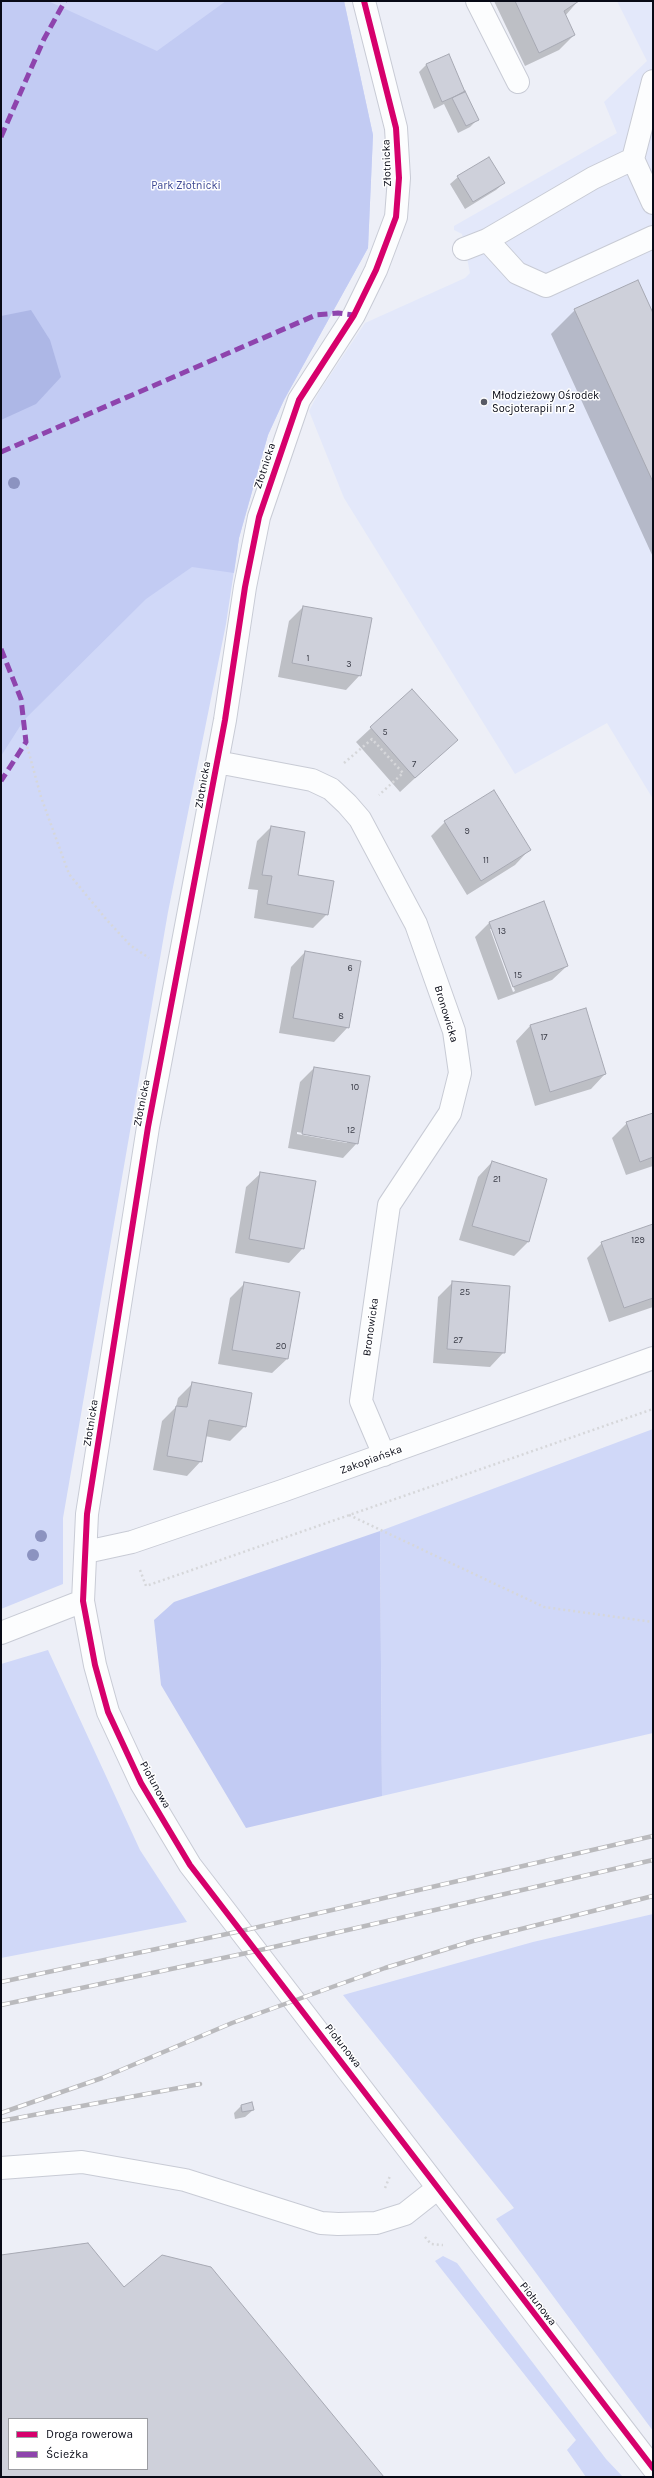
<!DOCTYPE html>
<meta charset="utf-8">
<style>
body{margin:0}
#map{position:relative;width:654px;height:2478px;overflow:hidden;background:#edeff7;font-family:Karla,sans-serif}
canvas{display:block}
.frame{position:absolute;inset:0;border:2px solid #080a16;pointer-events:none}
.legend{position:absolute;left:8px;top:2418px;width:140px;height:52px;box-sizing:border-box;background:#fff;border:1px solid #9c9da2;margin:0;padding:5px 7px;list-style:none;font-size:12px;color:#080a16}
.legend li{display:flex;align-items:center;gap:8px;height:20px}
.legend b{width:20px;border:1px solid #9c9da2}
</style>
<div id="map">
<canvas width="654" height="2478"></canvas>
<div class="frame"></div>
<ul class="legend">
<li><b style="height:5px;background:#d6006c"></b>Droga rowerowa</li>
<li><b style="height:5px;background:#8e44ad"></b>Ścieżka</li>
</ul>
</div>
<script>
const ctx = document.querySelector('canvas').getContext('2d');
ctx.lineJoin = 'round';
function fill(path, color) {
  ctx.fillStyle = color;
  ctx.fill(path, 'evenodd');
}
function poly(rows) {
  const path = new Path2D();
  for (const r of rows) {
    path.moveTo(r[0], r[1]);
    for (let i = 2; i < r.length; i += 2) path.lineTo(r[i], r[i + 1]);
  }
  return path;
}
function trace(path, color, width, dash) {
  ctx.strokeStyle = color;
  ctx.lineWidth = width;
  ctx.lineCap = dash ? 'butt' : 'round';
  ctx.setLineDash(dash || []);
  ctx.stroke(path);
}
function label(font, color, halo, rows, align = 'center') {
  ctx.font = font + ' Karla,sans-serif';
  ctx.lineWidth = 3;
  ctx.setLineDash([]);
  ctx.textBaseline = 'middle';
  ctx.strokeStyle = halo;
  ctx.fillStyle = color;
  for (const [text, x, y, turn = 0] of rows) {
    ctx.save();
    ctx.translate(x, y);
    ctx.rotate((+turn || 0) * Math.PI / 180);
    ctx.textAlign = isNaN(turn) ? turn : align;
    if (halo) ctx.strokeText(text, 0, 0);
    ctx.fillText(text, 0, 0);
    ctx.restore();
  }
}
fill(poly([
 [617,1,653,1,653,799,607,723,515,774,344,498,309,411,319,392,365,323,465,278,470,273,462,234,454,230,454,226,617,133,604,102,647,61]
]), '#e3e8fa');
fill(poly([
 [1,1,344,1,373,135,368,248,284,400,268,435,239,538,226,624,168,912,63,1518,63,1584,1,1609],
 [653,1429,653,1733,382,1796,380,1531],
 [48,1650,140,1850,187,1922,1,1958,1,1664],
 [653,1914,653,2431,496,2219,514,2208,343,1995,533,1942],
 [443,2256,457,2263,606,2459,623,2477,586,2477,567,2450,576,2440,435,2261]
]), '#d0d8f8');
fill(poly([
 [1,1,48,1,157,51,226,1,344,1,373,135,368,248,284,400,268,435,239,538,234,573,192,567,146,599,24,720,1,756],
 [380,1531,382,1796,246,1828,161,1685,154,1620,174,1602]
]), '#c2cbf3');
fill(poly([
 [31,310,50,340,61,377,36,404,1,420,1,316]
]), '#adb7e6');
fill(poly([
 [494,1,578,1,565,16,574,35,559,50,525,66],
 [448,55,478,119,470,127,458,133,444,104,434,109,419,72,426,65],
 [489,158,504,183,496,190,465,209,450,184,458,177],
 [575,310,653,315,653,557,551,334],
 [303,607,360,675,346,690,278,677,289,621],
 [412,690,456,740,400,792,356,742],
 [445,822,529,850,515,865,467,895,431,836],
 [271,827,296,876,327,914,313,928,254,918,258,890,248,889,257,841],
 [544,903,567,966,552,980,498,1000,475,937,489,923],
 [490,929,492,929,515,991,513,992],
 [305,952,348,1027,334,1042,279,1033,291,967],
 [585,1010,605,1074,591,1089,535,1106,516,1041,530,1026],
 [314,1068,357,1143,343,1158,288,1148,300,1082],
 [297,1132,347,1141,347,1143,297,1134],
 [653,1114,653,1166,626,1175,612,1138,627,1123],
 [492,1162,546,1180,528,1242,514,1256,459,1240,478,1177],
 [261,1173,303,1248,289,1263,235,1253,246,1187],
 [653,1226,653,1307,609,1322,587,1258,602,1243],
 [453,1282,504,1352,490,1367,433,1363,438,1297],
 [244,1284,287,1359,272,1373,218,1364,230,1298],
 [192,1384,245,1426,230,1441,205,1436,201,1461,187,1476,153,1470,162,1421,176,1407,178,1398],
 [241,2106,253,2110,245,2117,235,2119,234,2113]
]), '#0003');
const building = poly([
 [515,1,579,1,564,11,575,35,539,53,515,1],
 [449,54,465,92,442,102,426,64,449,54],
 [465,91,479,120,466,126,452,98,465,91],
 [489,157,505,183,473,202,457,176,489,157],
 [638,280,653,313,653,482,574,309,638,280],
 [303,606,372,618,361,676,292,663,303,606],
 [412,689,458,740,415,778,370,727,412,689],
 [494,790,531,850,481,881,444,821,494,790],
 [271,826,305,832,298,875,334,881,328,915,267,904,272,876,262,875,271,826],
 [544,901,568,966,513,987,489,922,544,901],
 [305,951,361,961,349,1028,293,1018,305,951],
 [586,1008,606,1074,550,1092,530,1025,586,1008],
 [314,1067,370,1076,358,1144,302,1134,314,1067],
 [653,1113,653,1157,640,1162,626,1122,653,1113],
 [492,1161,547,1179,529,1242,472,1226,492,1161],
 [260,1172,316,1181,304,1249,249,1239,260,1172],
 [653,1224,653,1298,624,1308,601,1242,653,1224],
 [452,1281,510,1286,505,1353,447,1349,452,1281],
 [244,1282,300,1292,288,1359,232,1350,244,1282],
 [192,1382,252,1393,246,1427,209,1420,202,1462,167,1456,176,1406,187,1407,192,1382],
 [252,2102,254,2110,242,2112,241,2105,252,2102],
 [88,2243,124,2287,162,2255,211,2267,384,2477,1,2477,1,2255,88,2243],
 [9,2419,147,2419,147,2469,9,2469,9,2419]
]);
fill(building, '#ced0da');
trace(building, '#a7a9b3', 1);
const minor = poly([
 [364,1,396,128,399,178,396,217,376,270,354,315,299,400,259,517,245,587,225,720,148,1127,87,1514,83,1601,95,1665,108,1712,141,1783,190,1865,653,2468],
 [477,1,518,82],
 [653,81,633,159,653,203],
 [487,240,517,273,546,286,653,237],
 [464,249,487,240,593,178,633,159],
 [217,762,312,780,331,789,347,804,360,819,416,924,454,1031,460,1073,450,1113,389,1205,361,1401,384,1455],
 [86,1552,132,1542,282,1491,653,1358],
 [1,1633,83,1601],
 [1,2168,82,2162,185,2180,321,2223,338,2224,376,2223,405,2214,438,2188]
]);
trace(minor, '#c8cbd5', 24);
trace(poly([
 [26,742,41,797,69,874,106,919,130,945,149,958],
 [344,763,372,739,403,773,379,795],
 [349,1515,544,1607,653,1622],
 [140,1570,146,1586,653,1409],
 [385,2188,390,2176],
 [425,2237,431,2244,443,2245]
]), '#d6d7da', 2.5, [2, 3]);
trace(minor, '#fcfdfe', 22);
const rail = poly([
 [1,1982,241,1931,653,1836],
 [1,2005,256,1951,653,1860],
 [1,2113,102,2078,232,2023,385,1968,473,1941,653,1896],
 [1,2121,200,2084]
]);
trace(rail, '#bababd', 4.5);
trace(rail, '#fff', 3, [9]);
trace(poly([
 [1,137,44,39,65,1],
 [1,452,316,315,338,313,354,315],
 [1,649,21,699,26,742,1,781]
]), '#8e44ad', 5, [10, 5]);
trace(poly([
 [364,1,396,128,399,178,396,217,376,270,354,315,299,400,259,517,245,587,225,720,148,1127,87,1514,83,1601,95,1665,108,1712,141,1783,190,1865,653,2468]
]), '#d6006c', 6);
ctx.fillStyle = '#8c93c0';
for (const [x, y] of [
 [14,483],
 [41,1536],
 [33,1555]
]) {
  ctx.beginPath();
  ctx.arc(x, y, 6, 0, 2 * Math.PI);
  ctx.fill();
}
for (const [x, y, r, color] of [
 [484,402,4,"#585a65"]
]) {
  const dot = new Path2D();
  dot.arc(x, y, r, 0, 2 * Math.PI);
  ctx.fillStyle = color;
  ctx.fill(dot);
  trace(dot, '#fff', 1.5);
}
label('9px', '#3a3c47', null, [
 ["1",308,658],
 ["3",349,664],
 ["5",385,732],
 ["7",414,764],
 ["9",467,831],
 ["11",486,860],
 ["13",502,931],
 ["6",350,968],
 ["15",518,975],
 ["8",341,1016],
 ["17",544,1037],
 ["10",355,1087],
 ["12",351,1130],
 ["21",497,1179],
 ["129",638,1240],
 ["25",465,1292],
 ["27",458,1340],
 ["20",281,1346]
]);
label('11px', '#080a16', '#fff', [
 ["Złotnicka",387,163,-92],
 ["Złotnicka",265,466,-72],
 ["Złotnicka",203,785,-80],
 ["Bronowicka",446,1014,73],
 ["Złotnicka",142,1103,-79],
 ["Bronowicka",371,1327,-82],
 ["Złotnicka",91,1423,-81],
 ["Zakopiańska",371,1460,-20],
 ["Piołunowa",155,1785,61],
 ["Piołunowa",343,2046,52],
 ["Piołunowa",538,2304,52]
]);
label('11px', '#3c4793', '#fff', [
 ["Park Złotnicki",186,186]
]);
label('11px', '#080a16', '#fff', [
 ["Młodzieżowy Ośrodek",492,396],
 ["Socjoterapii nr 2",492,409]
], 'left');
</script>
